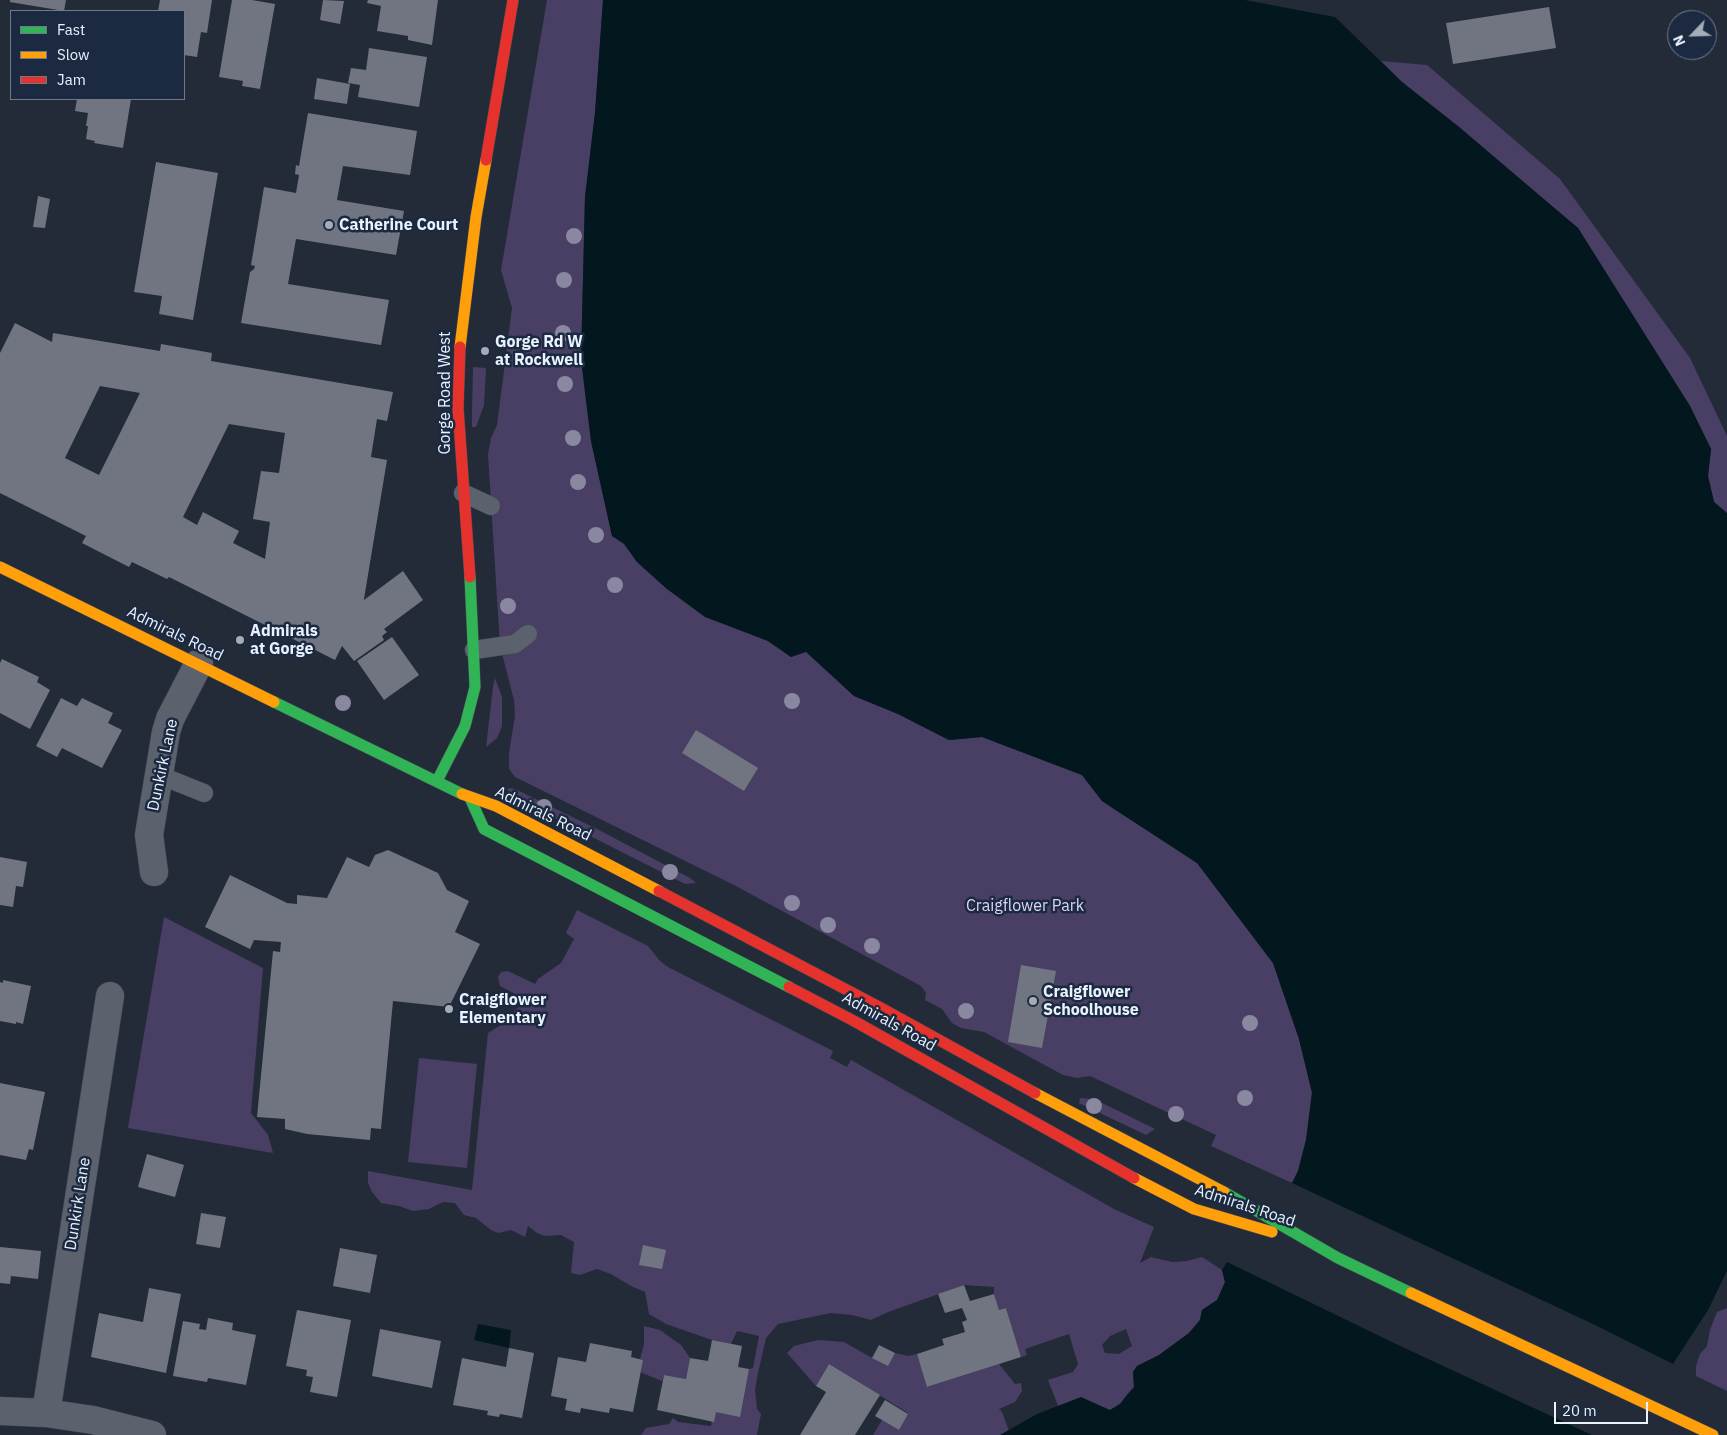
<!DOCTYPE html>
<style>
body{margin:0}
#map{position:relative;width:1727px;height:1435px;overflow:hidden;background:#232b38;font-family:"IBM Plex Sans",sans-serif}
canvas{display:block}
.legend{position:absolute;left:10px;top:10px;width:175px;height:90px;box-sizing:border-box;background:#1b2a40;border:1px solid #6e7a8c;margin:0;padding:6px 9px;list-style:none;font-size:15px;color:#eaf2fe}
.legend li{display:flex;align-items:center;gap:10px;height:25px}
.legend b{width:25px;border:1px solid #6e7a8c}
.north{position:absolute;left:1667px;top:10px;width:50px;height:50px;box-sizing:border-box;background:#1b2a40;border:1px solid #6e7a8c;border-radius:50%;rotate:246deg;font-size:14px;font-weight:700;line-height:20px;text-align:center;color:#eaf2fe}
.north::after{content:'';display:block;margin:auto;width:18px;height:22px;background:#a4acb9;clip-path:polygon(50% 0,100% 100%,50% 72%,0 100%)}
.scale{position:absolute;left:1554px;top:1402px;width:94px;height:22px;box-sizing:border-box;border:2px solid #eaf2fe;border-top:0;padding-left:6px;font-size:15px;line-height:18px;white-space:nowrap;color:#eaf2fe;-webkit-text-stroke:4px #1b2a40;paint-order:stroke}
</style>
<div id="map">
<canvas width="1727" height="1435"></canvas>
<ul class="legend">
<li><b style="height:6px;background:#30b455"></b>Fast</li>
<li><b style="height:6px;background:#ff9f0a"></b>Slow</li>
<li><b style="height:6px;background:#e5322d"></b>Jam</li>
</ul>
<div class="north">N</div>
<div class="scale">20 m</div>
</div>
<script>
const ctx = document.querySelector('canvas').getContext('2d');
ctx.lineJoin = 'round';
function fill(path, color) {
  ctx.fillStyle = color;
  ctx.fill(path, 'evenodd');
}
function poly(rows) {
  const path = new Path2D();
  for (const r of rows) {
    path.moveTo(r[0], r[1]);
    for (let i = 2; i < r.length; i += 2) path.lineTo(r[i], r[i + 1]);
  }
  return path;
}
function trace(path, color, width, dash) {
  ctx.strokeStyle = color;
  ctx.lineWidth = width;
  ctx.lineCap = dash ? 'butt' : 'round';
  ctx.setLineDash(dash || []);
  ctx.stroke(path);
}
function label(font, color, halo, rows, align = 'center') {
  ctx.font = font + ' "IBM Plex Sans",sans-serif';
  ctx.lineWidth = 5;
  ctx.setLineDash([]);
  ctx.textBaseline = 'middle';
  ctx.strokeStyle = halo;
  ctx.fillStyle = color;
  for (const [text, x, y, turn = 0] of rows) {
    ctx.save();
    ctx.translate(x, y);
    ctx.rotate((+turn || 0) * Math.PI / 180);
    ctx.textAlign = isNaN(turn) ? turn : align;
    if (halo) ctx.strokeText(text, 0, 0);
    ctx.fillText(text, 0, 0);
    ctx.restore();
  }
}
fill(poly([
 [547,0,603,0,595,113,585,197,581,359,591,441,612,536,624,543,637,562,667,589,748,632,768,641,791,657,806,651,854,696,898,714,949,740,982,737,1082,775,1102,801,1111,807,1197,863,1273,963,1299,1039,1312,1092,1306,1140,1298,1171,1292,1183,1211,1146,1216,1135,1090,1076,1077,1078,1063,1075,984,1032,961,1028,952,1023,942,1009,925,1000,926,993,921,986,734,885,515,777,509,769,509,753,515,716,514,700,500,646,488,454,491,438,497,425,512,308,501,270],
 [1381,61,1427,65,1560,179,1690,358,1727,436,1727,513,1714,502,1708,476,1711,449,1690,406,1578,228,1402,82],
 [473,367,486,368,484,405,476,427,472,427,472,414],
 [495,678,502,697,502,726,497,738,486,747,493,687],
 [509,788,515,789,597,829,690,878,696,883,685,884,519,800,507,790],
 [577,910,648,946,660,961,668,967,833,1051,830,1058,847,1067,851,1060,1114,1209,1154,1227,1140,1263,1151,1257,1172,1262,1187,1261,1202,1257,1222,1270,1225,1282,1217,1300,1202,1310,1200,1320,1189,1333,1159,1355,1137,1366,1133,1372,1134,1387,1128,1393,1120,1404,1110,1410,1062,1416,1048,1380,1073,1372,1078,1364,1069,1334,1025,1349,1027,1355,1021,1357,1006,1308,999,1310,994,1294,994,1287,964,1285,888,1312,871,1320,852,1315,831,1313,778,1324,766,1338,758,1373,755,1390,757,1409,761,1414,757,1435,641,1435,646,1428,669,1424,673,1418,678,1422,711,1426,714,1412,749,1369,753,1368,759,1336,737,1331,731,1344,712,1340,666,1324,649,1314,645,1292,631,1286,611,1274,597,1269,580,1275,571,1273,574,1242,561,1235,545,1236,537,1233,528,1226,525,1237,511,1230,498,1233,491,1230,476,1218,464,1215,455,1203,443,1202,429,1209,413,1211,399,1206,381,1203,372,1192,368,1183,368,1171,472,1190,488,1033,504,1023,515,1010,527,1000,500,986,498,977,501,972,508,971,535,984,538,979,561,963,574,939,566,933],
 [1126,1329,1132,1346,1119,1354,1105,1353,1102,1345,1110,1336],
 [164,917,263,968,251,1113,268,1135,273,1153,128,1128],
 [419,1058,477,1064,467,1168,408,1162],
 [1080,1098,1094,1099,1155,1129,1146,1135,1079,1103],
 [1727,1308,1727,1391,1696,1376,1696,1366,1700,1354,1707,1346,1710,1330,1717,1312],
 [644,1326,660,1330,681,1345,690,1358,686,1379,664,1375,662,1381,640,1372,643,1360,640,1359,644,1344],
 [818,1340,844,1342,872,1358,895,1353,908,1356,917,1354,928,1387,999,1364,1015,1384,1021,1383,1022,1391,1015,1402,999,1409,1002,1412,1009,1431,1000,1435,873,1435,882,1420,899,1430,908,1413,829,1364,816,1386,787,1353,794,1346]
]), '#493f64');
fill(poly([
 [603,0,1245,0,1335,17,1402,82,1458,126,1578,228,1690,406,1711,449,1708,476,1714,502,1727,513,1727,1271,1708,1310,1673,1364,1657,1435,1000,1435,1037,1414,1081,1397,1110,1410,1120,1404,1134,1387,1133,1372,1137,1366,1159,1355,1189,1333,1200,1320,1202,1310,1217,1300,1225,1282,1222,1270,1227,1262,1281,1205,1298,1171,1306,1140,1312,1093,1299,1039,1273,963,1197,863,1111,807,1102,801,1082,775,982,737,949,740,898,714,854,696,806,652,791,657,768,641,705,617,667,589,637,562,624,544,612,536,591,441,581,359,585,197,595,113],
 [478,1324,511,1330,509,1348,474,1340]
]), '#03171f');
fill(poly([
 [1290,1182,1593,1324,1675,1365,1660,1435,1592,1435,1398,1345,1225,1261,1253,1225,1279,1204]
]), '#232b38');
fill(poly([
 [10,0,66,0,64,11,10,2],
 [160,0,212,0,207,33,201,32,197,57,184,55,184,11,158,11],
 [232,0,252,0,275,4,260,89,242,86,243,81,219,77],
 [323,0,344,1,340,24,320,20],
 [368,0,438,0,432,45,408,40,408,36,377,31,381,6,367,3],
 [1549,7,1556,48,1453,64,1446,23],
 [369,48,427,57,419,107,358,97,360,85,348,83,351,68,366,70],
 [317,78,350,84,347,104,314,99],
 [77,99,131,99,123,148,94,143,95,141,86,139,88,126,86,126,88,113,75,111],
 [308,113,417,131,410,175,343,166,337,200,404,211,396,255,296,239,288,284,389,300,381,345,241,323,250,272,254,269,255,266,251,265,264,187,296,193,299,175,295,174,296,165,299,166],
 [156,162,218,173,193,320,159,314,162,296,134,292],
 [38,196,50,199,45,228,33,227],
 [15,323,52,342,53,333,160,351,161,344,212,353,211,361,393,392,387,421,377,419,371,457,387,460,364,599,364,600,403,571,423,600,384,629,387,632,382,636,384,640,354,661,342,646,335,660,169,577,167,579,132,562,129,567,82,543,86,536,0,493,0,353],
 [100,386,140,393,99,475,65,458],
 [229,424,285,433,279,473,261,471,253,519,270,522,265,559,233,543,239,531,203,512,197,525,183,517],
 [392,637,419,675,384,700,357,661],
 [2,659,39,677,37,682,50,690,30,729,0,713,0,663],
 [61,698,77,706,82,698,113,713,108,723,122,730,102,768,62,748,57,757,36,746],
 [696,730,758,768,744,791,682,753],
 [388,850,438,873,447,890,469,901,455,932,480,944,449,1007,393,1001,381,1129,371,1128,370,1140,307,1134,285,1129,285,1119,257,1117,273,951,280,952,281,942,254,940,250,949,205,927,230,875,287,903,297,904,297,895,327,898,347,857,369,867,375,855],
 [0,857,27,862,23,887,16,886,13,907,0,905],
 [1021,965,1056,971,1042,1048,1008,1042],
 [3,980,31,986,23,1024,16,1022,16,1024,0,1021,0,982,3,983],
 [0,1083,45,1092,33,1150,29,1149,26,1160,0,1155],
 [147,1154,184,1165,175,1197,138,1187],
 [201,1213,226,1217,220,1248,196,1244],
 [643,1245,666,1250,662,1269,639,1265],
 [0,1247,41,1251,38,1279,11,1276,10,1284,0,1283],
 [340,1248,377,1255,370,1293,333,1286],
 [964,1285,970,1301,994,1294,999,1310,1006,1308,1021,1357,927,1387,917,1354,944,1345,942,1339,965,1332,962,1322,967,1320,962,1308,945,1313,938,1294],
 [149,1288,181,1294,166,1373,91,1357,99,1313,143,1322],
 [297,1310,351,1320,337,1397,310,1392,313,1377,306,1376,307,1370,286,1366],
 [208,1318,233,1323,232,1330,256,1335,246,1385,208,1378,207,1382,173,1376,183,1321,200,1324,199,1329,206,1330],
 [380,1329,441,1341,432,1388,372,1376],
 [712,1340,742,1346,738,1367,749,1369,740,1417,716,1412,714,1422,657,1410,664,1375,686,1379,690,1358,708,1361],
 [590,1343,632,1351,631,1357,643,1360,633,1412,610,1408,609,1413,581,1408,580,1413,565,1410,567,1399,551,1396,558,1357,586,1362],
 [879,1345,895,1353,888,1366,872,1358],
 [509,1348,534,1353,522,1418,500,1414,499,1417,487,1415,488,1411,453,1405,462,1358,506,1367],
 [829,1364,880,1395,855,1435,800,1435,826,1392,816,1386],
 [885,1400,908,1414,899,1430,875,1416]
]), '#717581');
const lane = poly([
 [463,493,491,506],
 [474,650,515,644,528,634],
 [159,775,204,793]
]);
const street = poly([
 [154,872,149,835,166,732,170,719,199,663],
 [0,1411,46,1413,93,1420,152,1435],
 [46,1413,110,996]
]);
const fast = poly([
 [274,702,462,794],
 [437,781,465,726,475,687,470,577],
 [470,798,484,829,789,987],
 [1224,1192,1338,1258,1411,1293]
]);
const slow = poly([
 [460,347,476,217,486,160],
 [0,567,274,702],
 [462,794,496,806,659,891],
 [1035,1093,1224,1192],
 [1134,1178,1194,1209,1272,1232],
 [1411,1293,1713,1435]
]);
const jam = poly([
 [486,160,513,0],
 [460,347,458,408,470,577],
 [659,891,883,1009,1035,1093],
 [789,987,854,1021,1134,1178]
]);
trace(lane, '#434853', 19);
trace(street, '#434853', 29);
trace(fast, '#434853', 12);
trace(slow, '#434853', 12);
trace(jam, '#434853', 12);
trace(lane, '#5c626d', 18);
trace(street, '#5c626d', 28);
trace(fast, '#30b455', 11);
trace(slow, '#ff9f0a', 11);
trace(jam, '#e5322d', 11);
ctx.fillStyle = '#8a88a0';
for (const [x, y] of [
 [574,236],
 [564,280],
 [563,333],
 [565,384],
 [573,438],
 [578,482],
 [596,535],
 [615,585],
 [508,606],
 [792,701],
 [343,703],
 [544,807],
 [670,872],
 [792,903],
 [828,925],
 [872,946],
 [966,1011],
 [1250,1023],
 [1245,1098],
 [1094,1106],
 [1176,1114]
]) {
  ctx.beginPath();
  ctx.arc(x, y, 8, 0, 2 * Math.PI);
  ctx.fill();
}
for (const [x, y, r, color] of [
 [329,225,5,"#a4acb9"],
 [485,351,5,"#a4acb9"],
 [240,640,5,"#a4acb9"],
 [1033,1001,5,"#a4acb9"],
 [449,1009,5,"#a4acb9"]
]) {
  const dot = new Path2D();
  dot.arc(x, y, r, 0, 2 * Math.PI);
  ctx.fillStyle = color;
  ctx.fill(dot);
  trace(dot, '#1b2a40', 2);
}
label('bold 16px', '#eaf2fe', '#1b2a40', [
 ["Catherine Court",339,225],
 ["Gorge Rd W",495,342],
 ["at Rockwell",495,360],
 ["Admirals",250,631],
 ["at Gorge",250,649],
 ["Craigflower",1043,992],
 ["Schoolhouse",1043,1010],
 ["Craigflower",459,1000],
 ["Elementary",459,1018]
], 'left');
label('16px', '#eaf2fe', '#1b2a40', [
 ["Gorge Road West",445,393,-90],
 ["Admirals Road",175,634,26],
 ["Dunkirk Lane",163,765,-78],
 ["Admirals Road",543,814,26],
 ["Admirals Road",889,1022,29],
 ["Dunkirk Lane",78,1204,-81],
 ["Admirals Road",1245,1206,18]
]);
label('16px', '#ded5f6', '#1b2a40', [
 ["Craigflower Park",1025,906]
]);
</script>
